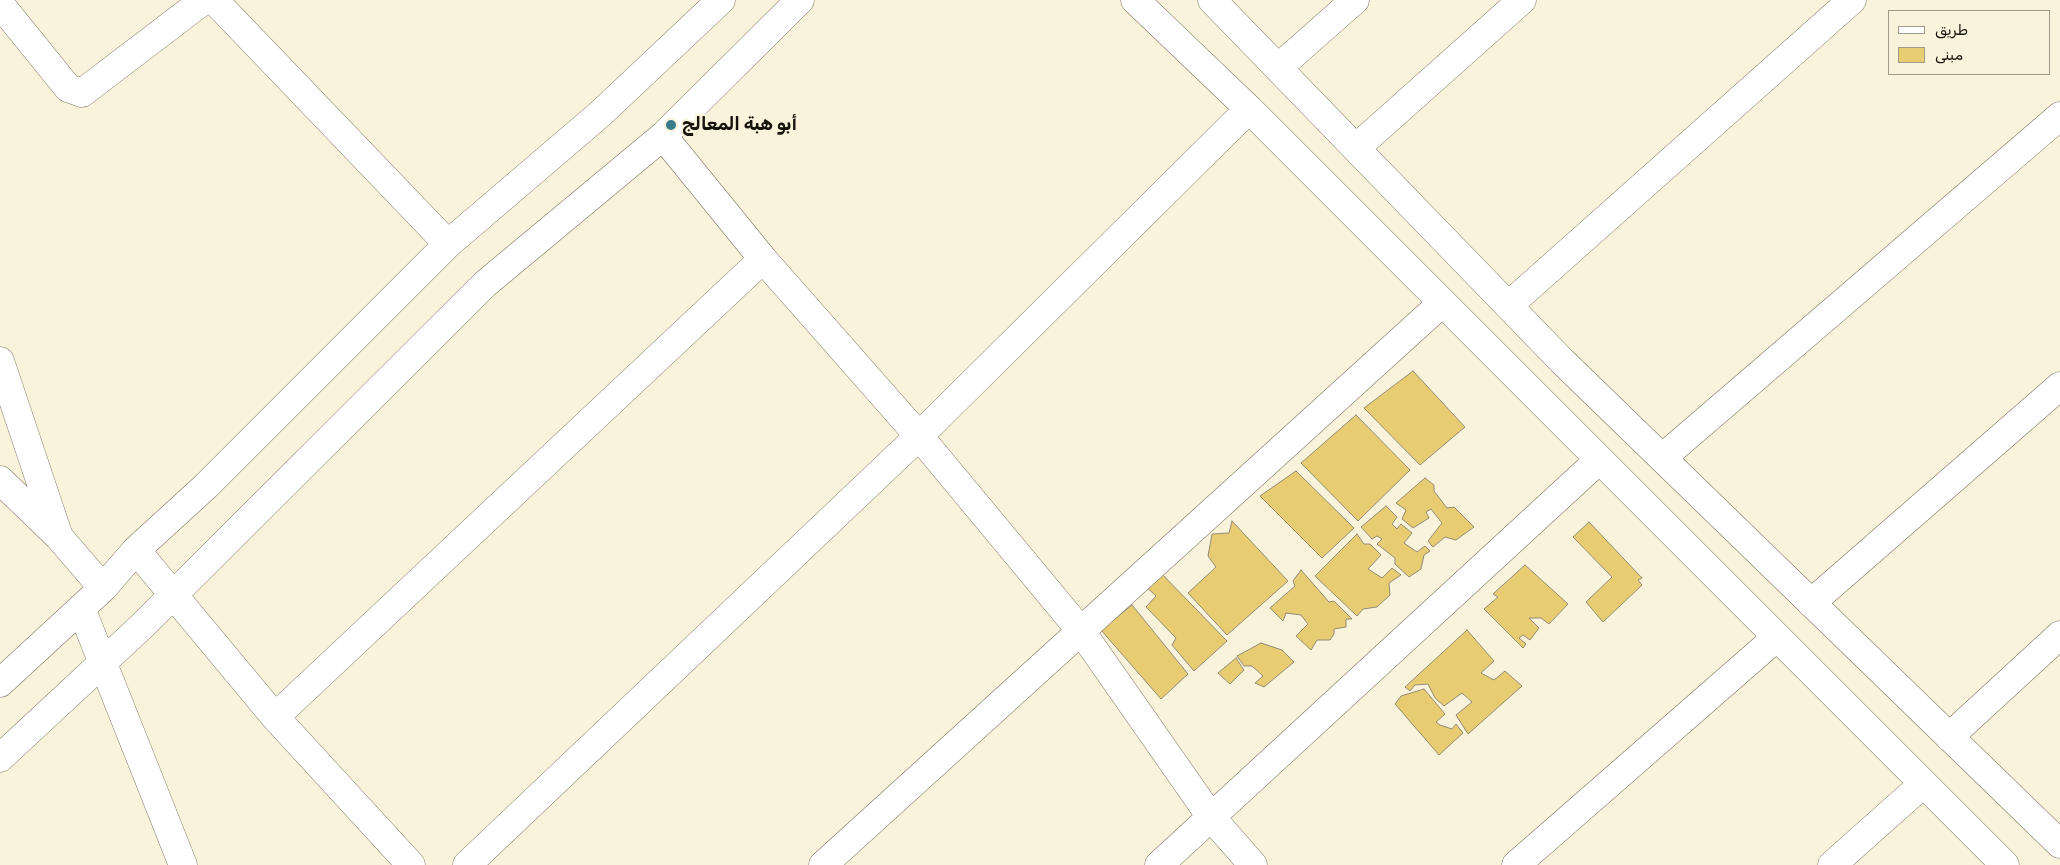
<!DOCTYPE html>
<meta charset="utf-8">
<style>
body{margin:0}
#map{position:relative;width:2060px;height:865px;overflow:hidden;background:#faf3dc;font-family:Rubik,"Noto Naskh Arabic",sans-serif}
canvas{display:block}
.legend{position:absolute;left:1888px;top:10px;width:162px;height:65px;box-sizing:border-box;background:#faf3dc;border:1px solid #9f9a89;margin:0;padding:6px 9px;list-style:none;font-size:15px;color:#16140c}
.legend li{display:flex;align-items:center;gap:10px;height:25px}
.legend b{width:25px;border:1px solid #9f9a89}
</style>
<div id="map">
<canvas width="2060" height="865"></canvas>
<ul class="legend">
<li><b style="height:6px;background:#fff"></b>طريق</li>
<li><b style="height:14px;background:#e7cc72"></b>مبنى</li>
</ul>
</div>
<script>
const ctx = document.querySelector('canvas').getContext('2d');
ctx.lineJoin = 'round';
function fill(path, color) {
  ctx.fillStyle = color;
  ctx.fill(path, 'evenodd');
}
function poly(rows) {
  const path = new Path2D();
  for (const r of rows) {
    path.moveTo(r[0], r[1]);
    for (let i = 2; i < r.length; i += 2) path.lineTo(r[i], r[i + 1]);
  }
  return path;
}
function trace(path, color, width, dash) {
  ctx.strokeStyle = color;
  ctx.lineWidth = width;
  ctx.lineCap = dash ? 'butt' : 'round';
  ctx.setLineDash(dash || []);
  ctx.stroke(path);
}
function label(font, color, halo, rows, align = 'center') {
  ctx.font = font + ' Rubik,"Noto Naskh Arabic",sans-serif';
  ctx.lineWidth = 4;
  ctx.setLineDash([]);
  ctx.textBaseline = 'middle';
  ctx.strokeStyle = halo;
  ctx.fillStyle = color;
  for (const [text, x, y, turn = 0] of rows) {
    ctx.save();
    ctx.translate(x, y);
    ctx.rotate((+turn || 0) * Math.PI / 180);
    ctx.textAlign = isNaN(turn) ? turn : align;
    if (halo) ctx.strokeText(text, 0, 0);
    ctx.fillText(text, 0, 0);
    ctx.restore();
  }
}
const building = poly([
 [1413,371,1465,427,1420,465,1364,408,1413,371],
 [1356,415,1410,470,1358,521,1301,463,1356,415],
 [1296,471,1354,528,1322,558,1260,496,1296,471],
 [1425,478,1434,485,1434,491,1447,508,1454,507,1474,527,1456,540,1445,537,1433,547,1428,541,1442,523,1431,509,1426,512,1429,518,1413,528,1402,519,1406,510,1396,503,1425,478],
 [1386,506,1397,517,1392,524,1397,529,1401,524,1412,533,1404,543,1417,552,1425,546,1430,551,1424,555,1421,569,1409,577,1395,564,1395,558,1377,544,1382,539,1377,536,1372,539,1361,527,1386,506],
 [1232,521,1288,581,1227,635,1188,593,1216,567,1208,556,1212,534,1229,533,1232,521],
 [1589,522,1642,578,1638,580,1642,585,1603,622,1586,602,1612,577,1573,537,1589,522],
 [1357,534,1364,544,1370,544,1381,555,1368,569,1382,578,1392,568,1401,575,1389,583,1390,595,1377,607,1363,609,1357,616,1315,576,1357,534],
 [1525,565,1568,604,1549,624,1541,618,1529,618,1539,628,1530,640,1523,635,1519,638,1526,644,1523,648,1484,609,1498,597,1493,594,1525,565],
 [1157,569,1227,641,1194,671,1172,645,1176,638,1146,607,1156,596,1142,583,1157,569],
 [1301,570,1329,602,1334,601,1352,619,1346,619,1346,627,1334,629,1334,634,1330,640,1317,640,1311,650,1296,636,1308,624,1301,615,1286,613,1283,621,1270,608,1295,586,1293,581,1301,570],
 [1132,605,1188,674,1161,699,1101,630,1132,605],
 [1467,630,1494,661,1481,673,1494,680,1505,671,1522,686,1468,734,1456,715,1472,702,1462,693,1444,706,1435,698,1428,684,1415,685,1410,691,1405,687,1467,630],
 [1261,643,1282,650,1294,662,1264,687,1255,683,1263,676,1252,666,1244,666,1237,656,1261,643],
 [1236,658,1244,670,1230,684,1218,673,1236,658],
 [1424,689,1445,714,1436,722,1440,725,1452,729,1456,724,1463,733,1439,755,1395,704,1401,696,1424,689]
]);
fill(building, '#e7cc72');
trace(building, '#918b76', 1);
const minor = poly([
 [214,0,448,244],
 [1135,0,1249,109,2005,865],
 [1212,0,1562,361,2060,844],
 [0,4,68,88,82,93,204,0],
 [1278,68,1355,0],
 [663,136,763,259,919,436,1081,631,1211,817,1253,865],
 [1356,148,1522,0],
 [1509,305,1852,0],
 [0,361,59,537],
 [1662,458,2060,116],
 [0,480,59,537,103,588],
 [136,550,275,717,411,865],
 [1811,603,2060,386],
 [81,608,183,865],
 [0,683,103,588,136,550,206,486,448,244,600,114,721,0],
 [275,717,763,259],
 [1949,737,2060,635],
 [0,758,142,626,485,284,663,136,800,0],
 [467,865,919,436,1249,109],
 [823,865,1442,303],
 [1159,865,1599,460],
 [1516,865,1777,637],
 [1832,865,1923,784]
]);
trace(minor, '#7a7460', 29);
trace(minor, '#fff', 28);
for (const [x, y, r, color] of [
 [671,125,6,"#3a7c8e"]
]) {
  const dot = new Path2D();
  dot.arc(x, y, r, 0, 2 * Math.PI);
  ctx.fillStyle = color;
  ctx.fill(dot);
  trace(dot, '#faf3dc', 2);
}
label('bold 18px', '#16140c', '#faf3dc', [
 ["أبو هبة المعالج",682,125]
], 'left');
</script>
